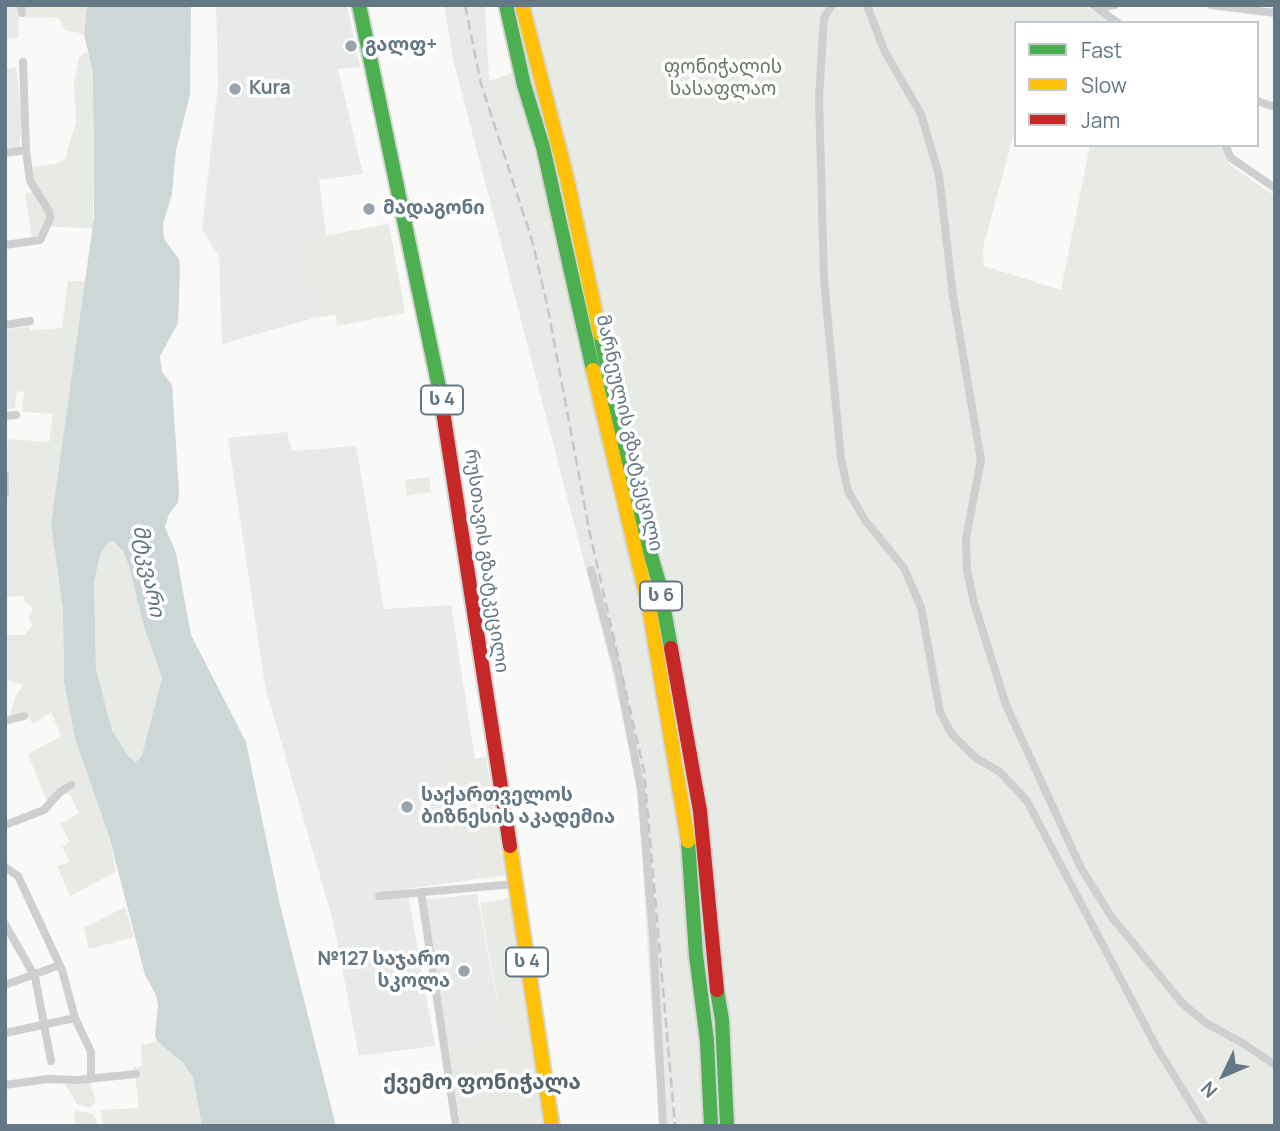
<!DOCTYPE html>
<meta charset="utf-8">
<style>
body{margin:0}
#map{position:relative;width:1280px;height:1131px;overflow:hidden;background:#f9f9f8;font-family:Manrope,sans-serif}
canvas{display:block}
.frame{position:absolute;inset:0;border:7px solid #637784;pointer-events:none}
.legend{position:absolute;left:1014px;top:21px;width:245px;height:126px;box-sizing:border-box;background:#fff;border:2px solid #c1c9ce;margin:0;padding:9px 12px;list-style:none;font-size:21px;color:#637784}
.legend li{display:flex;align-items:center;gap:14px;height:35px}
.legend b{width:35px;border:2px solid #c1c9ce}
.north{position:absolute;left:1189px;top:1040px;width:70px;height:70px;-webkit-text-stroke:5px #fff;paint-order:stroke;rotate:226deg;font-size:19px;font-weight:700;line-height:28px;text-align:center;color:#637784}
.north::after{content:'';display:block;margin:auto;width:24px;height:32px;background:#637784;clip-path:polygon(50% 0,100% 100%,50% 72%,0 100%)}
</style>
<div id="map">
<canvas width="1280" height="1131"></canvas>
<div class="frame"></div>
<ul class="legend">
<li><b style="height:9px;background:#4caf50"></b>Fast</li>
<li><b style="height:9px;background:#ffc107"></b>Slow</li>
<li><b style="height:9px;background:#c62828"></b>Jam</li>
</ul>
<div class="north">N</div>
</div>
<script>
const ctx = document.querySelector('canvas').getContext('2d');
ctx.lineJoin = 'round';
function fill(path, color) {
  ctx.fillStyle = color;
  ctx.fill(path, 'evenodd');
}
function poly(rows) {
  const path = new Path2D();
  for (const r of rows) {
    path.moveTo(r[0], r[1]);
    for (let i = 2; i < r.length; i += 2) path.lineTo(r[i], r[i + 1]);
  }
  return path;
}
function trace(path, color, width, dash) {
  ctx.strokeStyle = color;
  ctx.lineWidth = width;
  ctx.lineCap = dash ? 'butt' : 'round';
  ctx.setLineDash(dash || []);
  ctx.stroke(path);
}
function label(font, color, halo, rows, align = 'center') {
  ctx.font = font + ' Manrope,"Noto Sans Georgian",sans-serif';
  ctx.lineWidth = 7;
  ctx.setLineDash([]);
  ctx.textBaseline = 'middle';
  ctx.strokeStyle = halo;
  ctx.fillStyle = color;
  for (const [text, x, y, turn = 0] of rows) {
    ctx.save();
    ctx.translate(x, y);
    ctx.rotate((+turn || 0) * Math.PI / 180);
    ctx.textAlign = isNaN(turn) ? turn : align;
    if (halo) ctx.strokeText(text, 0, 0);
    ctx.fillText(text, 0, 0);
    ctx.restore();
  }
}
fill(poly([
 [216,5,347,5,360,67,338,69,363,174,319,180,326,236,301,240,314,318,222,344,219,257,202,229,218,86],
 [444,5,485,5,489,81,520,170,565,343,654,788,681,1126,663,1126,654,1052,638,789,610,662,453,59],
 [287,432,292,451,356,446,384,609,451,605,475,759,440,764,452,839,473,836,479,879,407,889,435,1046,359,1056,333,921,265,686,228,438],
 [477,894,504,1038,448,1049,424,900]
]), '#e8e9e9');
fill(poly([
 [5,5,19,5,18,38,5,40],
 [24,5,87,5,84,34,65,30,58,17,25,18],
 [524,5,1084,5,1114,23,1016,23,1016,125,983,248,984,266,1061,290,1090,145,1220,145,1230,165,1275,196,1275,1126,736,1126,708,845,641,511],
 [87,51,93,74,93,228,51,227,52,218,33,180,33,167,55,164,65,159,76,122,74,82,79,58],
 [16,67,22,121,19,148,5,150,5,69],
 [515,72,596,405,612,492,640,595,657,711,678,819,705,1126,681,1126,654,787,565,343,520,170,489,81],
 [35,192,48,213,37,237,32,238,25,193],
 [389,224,405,313,337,326,336,315,314,318,301,240],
 [68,281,86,281,51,524,63,610,64,681,75,739,109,836,116,872,70,896,57,866,70,862,62,847,70,842,60,824,79,813,69,793,47,802,28,754,61,736,51,712,33,724,27,715,20,713,9,717,16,696,24,684,5,680,5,635,24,635,32,626,29,617,33,608,26,603,23,596,5,597,5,513,10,481,5,464,9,439,49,442,53,414,22,412,24,392,17,391,15,408,5,410,5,330,30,326,30,330,62,328],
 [429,477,431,492,407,496,405,480],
 [113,541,123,551,129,566,144,627,162,678,142,755,136,762,129,757,112,730,96,669,94,581,101,553,108,542],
 [486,757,505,875,479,879,473,836,452,839,440,764],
 [511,898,545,1126,461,1126,448,1049,504,1038,480,903],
 [125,907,134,937,89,949,84,928],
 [157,1041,183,1063,193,1077,202,1126,103,1126,101,1110,139,1108,134,1067,142,1066,141,1045],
 [90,1082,96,1102,90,1108,77,1104,65,1084],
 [74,1110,93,1114,99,1126,75,1126]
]), '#e8ebe5');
fill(poly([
 [87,5,191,5,190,95,176,150,172,194,163,224,164,239,179,259,180,270,178,323,160,356,162,372,172,385,179,491,178,503,169,514,165,527,176,553,191,635,246,742,280,905,336,1126,202,1126,193,1077,183,1063,157,1041,155,1035,158,1005,156,995,145,975,109,836,75,739,64,681,63,610,51,524,94,217,93,74,84,34],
 [113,541,123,551,129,566,144,627,162,678,142,755,136,762,129,757,112,730,96,669,94,581,101,553,108,542]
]), '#cdd7d8');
const fast = poly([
 [359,5,440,392],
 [506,5,524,85,543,147,593,370],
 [600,334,636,504,659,583,671,648],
 [688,841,696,955,707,1041,711,1126],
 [717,990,722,1020,727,1126]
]);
const slow = poly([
 [522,5,567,179,600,334],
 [593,370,649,607,688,841],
 [510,846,552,1126]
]);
const jam = poly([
 [440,392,510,846],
 [671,648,700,811,717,990]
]);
trace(fast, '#d6d6d6', 18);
trace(slow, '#d6d6d6', 18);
trace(jam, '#d6d6d6', 18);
trace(poly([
 [21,5,22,13],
 [832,5,824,18,819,98,824,280,841,459,848,491,865,520,904,568,921,607,940,712,951,733,976,758,1000,772,1027,801,1157,1048,1205,1126],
 [867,5,884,50,921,114,939,175,953,296,981,460,966,538,967,570,974,603,1006,705,1081,868,1111,916,1182,1003,1206,1023,1244,1044,1275,1065],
 [1093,5,1118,23],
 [1211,5,1275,13],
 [1099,8,1115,5],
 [1257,101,1275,107],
 [1225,145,1231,158,1275,188],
 [5,153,26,150],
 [5,245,40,240,50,219,49,211,30,181,26,150,23,62],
 [5,325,30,321],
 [5,416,16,415],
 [5,475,5,494],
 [591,570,619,675,641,790,653,936,663,1126],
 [5,721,24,716],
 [5,825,44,810,60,792,71,785],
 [5,867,18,876,62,970,75,1018,91,1052,91,1078],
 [421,892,456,1126],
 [379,896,515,884],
 [5,924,35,977,51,1061],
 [5,985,60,965],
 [5,1033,75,1018],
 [5,1085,48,1079,77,1080,136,1074]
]), '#cecfd0', 8);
trace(fast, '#4caf50', 14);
trace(slow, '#ffc107', 14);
trace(jam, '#c62828', 14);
trace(poly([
 [465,5,481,84,532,240,547,304,590,534,644,771,675,1126]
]), '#c4c6c7', 2.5, [10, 5]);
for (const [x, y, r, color] of [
 [351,46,7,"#98a4ad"],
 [235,89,7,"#98a4ad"],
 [369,209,7,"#98a4ad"],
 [407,807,7,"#98a4ad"],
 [464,971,7,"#98a4ad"]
]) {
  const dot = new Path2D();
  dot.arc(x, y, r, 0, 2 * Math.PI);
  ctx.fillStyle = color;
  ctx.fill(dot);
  trace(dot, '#fff', 2.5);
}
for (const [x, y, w] of [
 [442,400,42],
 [661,596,42],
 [527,962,42]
]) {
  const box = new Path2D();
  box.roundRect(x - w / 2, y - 14.5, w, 29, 5);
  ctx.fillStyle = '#fff';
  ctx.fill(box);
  trace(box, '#637784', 2);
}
label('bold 18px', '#637784', null, [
 ["ს 4",442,400],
 ["ს 6",661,596],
 ["ს 4",527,962]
]);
label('bold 19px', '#637784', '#fff', [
 ["გალფ+",365,46],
 ["Kura",249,89],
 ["მადაგონი",383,209],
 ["საქართველოს",421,796],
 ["ბიზნესის აკადემია",421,818],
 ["№127 საჯარო",450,960,"right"],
 ["სკოლა",450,982,"right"]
], 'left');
label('19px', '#687a63', '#fff', [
 ["ფონიჭალის",723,68],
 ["სასაფლაო",723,90]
]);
label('19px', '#637784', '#fff', [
 ["მარნეულის გზატკეცილი",629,433,77],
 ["რუსთავის გზატკეცილი",486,561,82]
]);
label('italic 21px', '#5e767d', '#fff', [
 ["მტკვარი",148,571,79]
]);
label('bold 21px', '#56656e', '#fff', [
 ["ქვემო ფონიჭალა",482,1083]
]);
</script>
